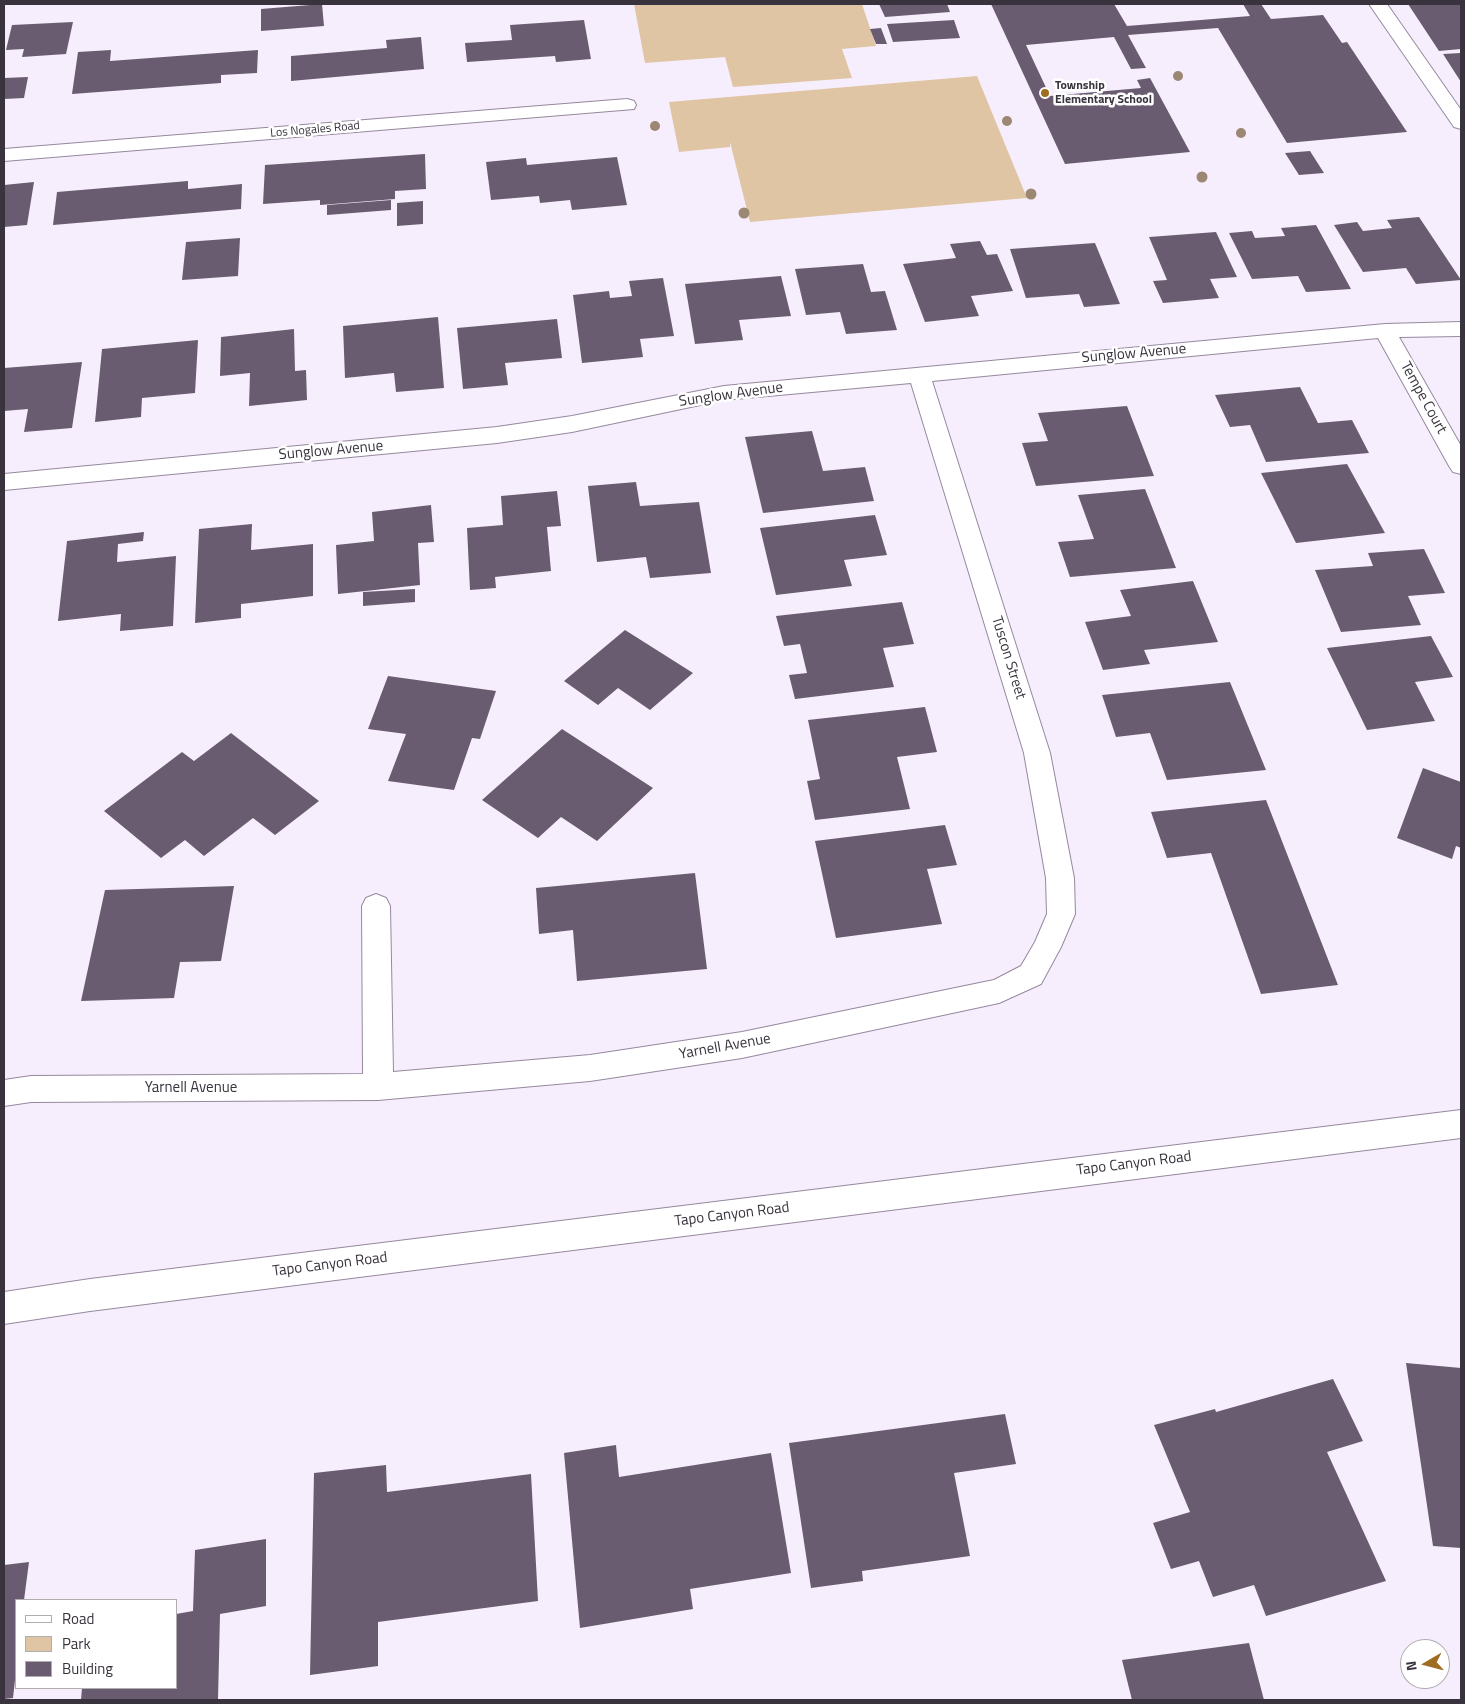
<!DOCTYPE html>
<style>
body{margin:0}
#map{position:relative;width:1465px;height:1704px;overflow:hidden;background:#f7eefd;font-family:"Titillium Web",sans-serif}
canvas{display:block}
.frame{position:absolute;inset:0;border:5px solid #39333d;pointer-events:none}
.legend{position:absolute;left:15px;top:1599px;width:162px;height:90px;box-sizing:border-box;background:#fff;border:1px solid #b0adb1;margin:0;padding:6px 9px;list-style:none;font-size:15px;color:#39333d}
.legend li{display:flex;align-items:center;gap:10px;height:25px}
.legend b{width:25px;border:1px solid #b0adb1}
.north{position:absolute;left:1400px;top:1639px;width:50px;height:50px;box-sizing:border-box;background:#fff;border:1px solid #b0adb1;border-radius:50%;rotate:262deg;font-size:14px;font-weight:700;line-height:20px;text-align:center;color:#39333d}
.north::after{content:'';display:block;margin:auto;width:18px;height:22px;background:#9f6d22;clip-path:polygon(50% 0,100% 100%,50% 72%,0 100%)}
</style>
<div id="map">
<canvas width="1465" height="1704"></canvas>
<div class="frame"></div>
<ul class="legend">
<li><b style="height:6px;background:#fff"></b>Road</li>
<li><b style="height:14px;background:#e0c5a5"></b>Park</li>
<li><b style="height:14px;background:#695c70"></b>Building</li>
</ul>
<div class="north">N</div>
</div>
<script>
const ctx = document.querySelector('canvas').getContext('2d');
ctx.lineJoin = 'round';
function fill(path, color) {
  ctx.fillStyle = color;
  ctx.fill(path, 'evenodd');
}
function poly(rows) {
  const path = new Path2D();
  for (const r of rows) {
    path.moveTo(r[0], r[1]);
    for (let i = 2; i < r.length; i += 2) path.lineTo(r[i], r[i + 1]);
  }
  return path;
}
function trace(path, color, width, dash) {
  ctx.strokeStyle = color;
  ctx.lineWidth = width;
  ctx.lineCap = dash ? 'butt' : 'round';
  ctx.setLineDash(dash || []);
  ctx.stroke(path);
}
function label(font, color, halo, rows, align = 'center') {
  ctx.font = font + ' "Titillium Web",sans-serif';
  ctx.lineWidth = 5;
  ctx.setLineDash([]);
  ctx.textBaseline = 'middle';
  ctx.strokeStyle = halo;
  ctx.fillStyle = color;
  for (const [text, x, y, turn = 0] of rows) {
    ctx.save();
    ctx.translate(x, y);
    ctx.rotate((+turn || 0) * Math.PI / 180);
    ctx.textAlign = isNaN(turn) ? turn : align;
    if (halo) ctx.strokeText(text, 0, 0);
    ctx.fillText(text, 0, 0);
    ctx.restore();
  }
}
fill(poly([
 [634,4,862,4,876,46,842,49,852,78,733,87,725,57,645,63],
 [977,76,1027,198,750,222,730,142,730,147,679,152,669,102]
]), '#e0c5a5');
fill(poly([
 [322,4,324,26,261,31,261,9],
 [879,4,947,4,950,12,885,17],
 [991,4,1114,4,1127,26,1250,16,1243,4,1261,4,1271,19,1323,15,1342,43,1347,42,1407,132,1287,143,1218,28,1128,35,1146,68,1131,69,1114,37,1026,45,1050,96,1141,88,1137,80,1150,78,1190,152,1065,164],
 [1408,4,1461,4,1461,49,1439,51],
 [584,20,591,59,556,62,555,56,467,62,465,43,512,40,510,25],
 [954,20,960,38,893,42,887,24],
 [73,22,66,54,22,57,24,49,6,50,12,25],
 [881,28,887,44,876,44,870,29],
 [421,37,424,69,291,81,291,56,387,48,386,40],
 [111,50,110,61,258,50,257,73,221,75,221,83,72,94,78,52],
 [1461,53,1461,82,1443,54],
 [28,77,24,98,4,99,4,78],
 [1310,151,1324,173,1299,175,1285,153],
 [425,154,426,189,395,191,395,199,320,205,320,200,263,204,265,165],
 [617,157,627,205,572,210,570,200,540,203,539,196,491,200,486,162,526,158,527,165],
 [188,181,188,189,242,184,241,209,53,225,57,192],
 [34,182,27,225,4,227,4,185],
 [391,200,391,210,327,215,327,205],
 [423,201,423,224,397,226,397,203],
 [1419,217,1461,280,1416,284,1406,268,1363,272,1334,225,1357,222,1363,231,1392,228,1387,220],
 [1316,225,1351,289,1306,292,1298,276,1252,279,1229,233,1252,231,1255,238,1285,236,1281,228],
 [1216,232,1237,277,1210,279,1219,298,1163,303,1153,281,1167,280,1149,237],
 [240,238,238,276,182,280,186,242],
 [980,241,987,255,997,254,1013,291,971,296,979,316,925,322,903,264,956,258,950,244],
 [1095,243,1120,304,1084,307,1079,294,1026,298,1010,249],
 [863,264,871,292,885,291,897,330,846,334,840,312,806,315,795,269],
 [781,276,791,316,739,320,743,340,695,344,685,284],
 [663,278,674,336,640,339,643,357,582,363,573,295,609,291,610,298,632,296,629,281],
 [438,317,444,388,396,392,394,373,345,378,343,326],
 [557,319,562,358,505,363,508,385,463,389,457,328],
 [294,329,295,371,306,370,307,400,249,406,250,373,220,376,221,337],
 [198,340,195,393,142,398,141,417,95,422,102,349],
 [82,362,72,428,24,432,28,409,4,411,4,368],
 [1300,387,1318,423,1352,420,1369,453,1266,462,1250,425,1230,427,1215,395],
 [1127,406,1154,476,1036,486,1022,443,1048,441,1038,413],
 [812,431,823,471,865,467,874,501,763,513,745,437],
 [1347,464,1385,533,1296,543,1261,473],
 [636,482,640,506,699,502,711,573,650,578,646,557,597,562,588,486],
 [1145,489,1176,568,1070,577,1058,542,1094,539,1078,495],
 [557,491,561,526,547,527,551,571,495,577,496,588,470,590,467,528,503,525,501,496],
 [431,505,434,542,418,543,420,585,338,594,336,545,374,541,372,512],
 [875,515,887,555,844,560,852,586,776,595,760,528],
 [252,524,251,550,313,544,313,596,241,604,241,618,195,623,199,529],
 [144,532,143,541,118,544,117,562,176,556,173,626,120,631,121,614,58,621,67,541],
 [1424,549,1445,593,1408,596,1421,625,1341,632,1315,570,1373,566,1368,553],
 [1193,581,1218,642,1144,650,1150,664,1103,670,1085,622,1131,616,1120,590],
 [415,589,415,602,363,606,363,592],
 [902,602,914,644,883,648,894,687,795,699,789,675,807,673,800,644,784,646,776,616],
 [625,630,693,673,650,710,618,688,598,705,564,681],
 [1431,636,1453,677,1415,682,1435,721,1367,730,1327,648],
 [388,676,496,691,480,739,472,738,454,790,388,781,406,734,368,729],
 [1230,682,1266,770,1167,780,1150,733,1116,737,1102,695],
 [925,707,937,752,897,757,910,809,815,820,807,781,820,779,808,720],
 [562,729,653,788,597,841,561,817,538,838,482,800],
 [231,733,319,801,275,835,253,818,204,856,185,840,161,858,104,811,182,752,194,761],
 [1423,768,1461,782,1461,848,1456,846,1452,859,1397,838],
 [1266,800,1338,985,1261,994,1211,853,1167,858,1151,812],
 [945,825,957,865,927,869,942,924,836,938,815,841],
 [695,873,707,969,577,981,573,930,539,934,536,888],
 [234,886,221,961,180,962,174,998,81,1001,105,890],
 [1406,1363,1461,1368,1461,1548,1433,1546],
 [1333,1379,1363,1441,1327,1452,1386,1581,1266,1616,1254,1585,1213,1597,1199,1561,1171,1569,1153,1523,1190,1512,1154,1425,1215,1409,1216,1412],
 [1005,1414,1016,1464,954,1473,970,1556,862,1571,863,1581,811,1588,789,1443],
 [616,1445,619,1477,771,1453,791,1573,690,1589,693,1609,580,1628,564,1453],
 [386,1465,387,1492,531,1474,538,1601,378,1622,378,1666,310,1675,314,1473],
 [266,1539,266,1606,220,1614,218,1700,81,1700,82,1688,176,1688,176,1614,193,1611,195,1550],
 [29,1562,24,1600,16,1600,16,1671,13,1698,4,1699,4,1565],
 [1249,1643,1264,1700,1132,1700,1122,1660]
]), '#695c70');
const minor = poly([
 [1369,4,1387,4,1461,110,1461,129,1454,127,1369,4],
 [627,99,634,101,636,105,634,109,4,161,4,149,627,99],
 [1461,322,1461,336,1399,337,1461,446,1461,474,1453,472,1449,466,1378,338,932,381,1050,753,1074,878,1075,914,1061,947,1041,984,999,1003,742,1058,590,1081,378,1100,31,1102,4,1106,4,1080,31,1076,363,1074,362,906,366,898,376,894,386,898,390,906,393,1072,590,1055,742,1032,994,980,1021,966,1035,942,1047,914,1046,878,1024,753,911,383,724,400,572,432,497,443,4,490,4,474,497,427,572,416,724,386,1385,324,1461,322]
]);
const major = poly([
 [1461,1110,1461,1138,90,1311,4,1324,4,1292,90,1279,1461,1110]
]);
trace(minor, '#96889e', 2);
trace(major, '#96889e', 2);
fill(minor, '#fff');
fill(major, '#fff');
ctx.fillStyle = '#9c8773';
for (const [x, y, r] of [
 [1178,76,5],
 [1007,121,5],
 [655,126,5],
 [1241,133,5],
 [1202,177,5.5],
 [1031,194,5.5],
 [744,213,5.5]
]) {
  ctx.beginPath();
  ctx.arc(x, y, r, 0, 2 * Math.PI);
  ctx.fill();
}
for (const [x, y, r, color] of [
 [1045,93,5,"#9f6d22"]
]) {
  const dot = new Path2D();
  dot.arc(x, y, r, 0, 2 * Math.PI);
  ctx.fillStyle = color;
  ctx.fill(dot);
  trace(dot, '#fff', 2);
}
label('bold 12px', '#39333d', '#fff', [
 ["Township",1055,86],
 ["Elementary School",1055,100]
], 'left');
label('12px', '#39333d', '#fff', [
 ["Los Nogales Road",315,130,-5]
]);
label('15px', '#39333d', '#fff', [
 ["Sunglow Avenue",1134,354,-5],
 ["Sunglow Avenue",731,395,-8],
 ["Tempe Court",1423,398,61],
 ["Sunglow Avenue",331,451,-5],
 ["Tuscon Street",1008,658,73],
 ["Yarnell Avenue",725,1047,-10],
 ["Yarnell Avenue",191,1088],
 ["Tapo Canyon Road",1134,1164,-7],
 ["Tapo Canyon Road",732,1215,-7],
 ["Tapo Canyon Road",330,1265,-7]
]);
</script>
